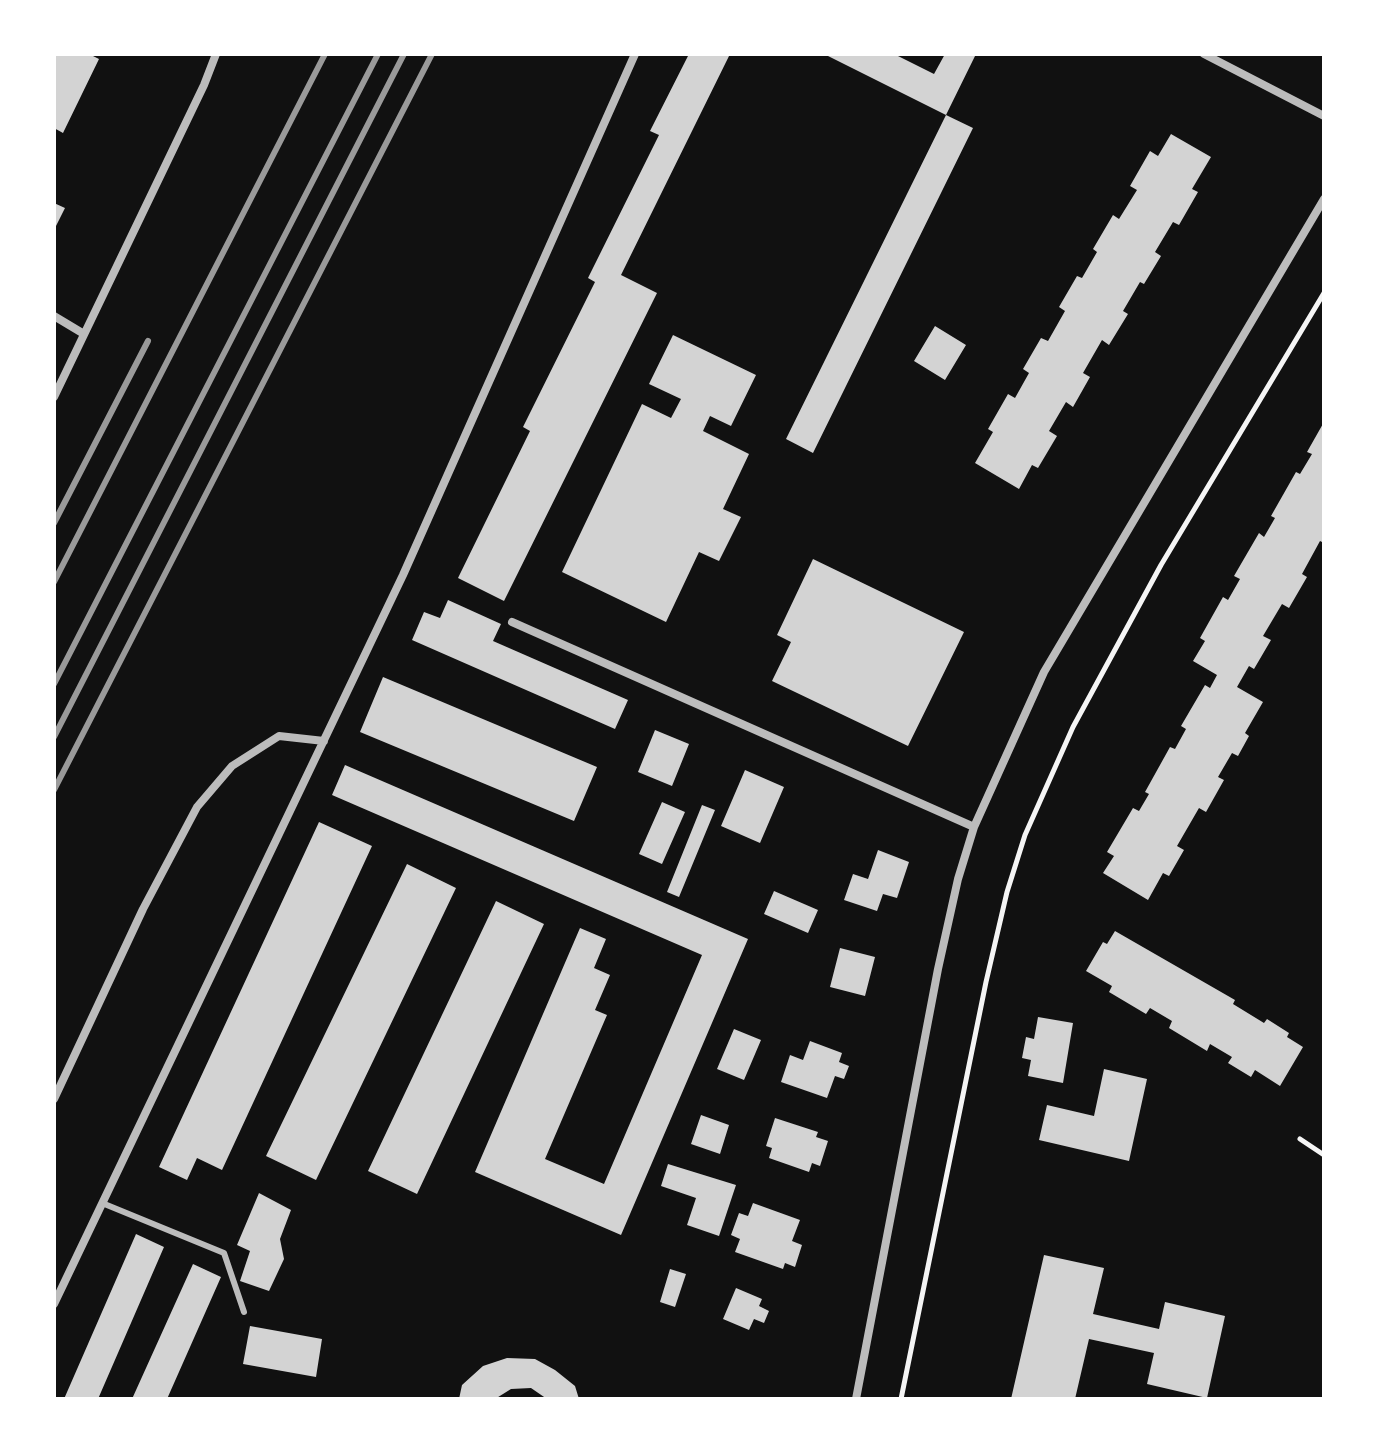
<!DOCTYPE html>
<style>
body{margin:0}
#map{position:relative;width:1378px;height:1453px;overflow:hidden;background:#111;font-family:Jost,sans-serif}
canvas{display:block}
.frame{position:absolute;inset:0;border:56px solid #fff;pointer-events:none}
</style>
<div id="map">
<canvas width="1378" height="1453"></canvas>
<div class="frame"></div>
</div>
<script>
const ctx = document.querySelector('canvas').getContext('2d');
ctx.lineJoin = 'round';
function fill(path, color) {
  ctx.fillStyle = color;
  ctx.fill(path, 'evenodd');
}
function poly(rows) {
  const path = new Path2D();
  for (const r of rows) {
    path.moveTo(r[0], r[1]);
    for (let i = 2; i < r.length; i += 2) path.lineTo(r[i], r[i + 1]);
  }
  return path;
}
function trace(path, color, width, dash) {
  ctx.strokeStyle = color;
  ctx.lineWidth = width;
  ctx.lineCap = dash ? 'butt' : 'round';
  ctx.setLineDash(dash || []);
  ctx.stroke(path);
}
fill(poly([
 [54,54,89,54,99,59,63,133,54,128],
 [689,54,730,54,621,275,657,293,504,601,458,578,530,431,523,427,595,282,588,278,659,135,650,131],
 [824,54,894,54,934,74,945,54,976,54,946,115,973,128,813,453,786,439,946,115],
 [1171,134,1211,157,1192,189,1198,192,1179,225,1173,222,1155,252,1161,256,1144,284,1140,282,1123,311,1128,314,1109,345,1102,340,1083,373,1090,377,1073,407,1066,402,1049,431,1057,436,1038,468,1032,465,1019,489,975,463,993,432,988,429,1008,394,1015,398,1029,373,1023,369,1041,338,1048,341,1065,311,1059,307,1077,276,1082,278,1097,252,1093,249,1113,215,1119,219,1137,190,1130,186,1150,151,1158,156],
 [54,203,65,208,54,230],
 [935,326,966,345,945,380,914,361],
 [673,335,756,375,731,426,710,416,703,431,749,454,723,509,741,517,719,561,699,552,666,622,562,572,642,404,671,418,681,399,649,384],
 [1324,422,1324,543,1320,541,1302,574,1307,577,1289,608,1282,604,1263,636,1271,640,1254,669,1249,666,1237,687,1263,702,1245,733,1249,736,1238,756,1232,753,1218,777,1224,780,1206,812,1199,808,1177,846,1184,850,1169,876,1163,873,1148,900,1103,873,1114,856,1107,852,1133,808,1139,811,1149,794,1145,792,1170,747,1175,749,1186,729,1181,726,1205,685,1210,688,1217,675,1193,661,1205,641,1200,638,1223,597,1228,600,1240,579,1234,576,1259,533,1264,537,1275,518,1271,516,1296,472,1300,474,1312,454,1307,452],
 [813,559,964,632,908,746,772,681,791,642,777,635],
 [448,600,501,624,493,641,628,700,615,729,412,640,424,612,440,618],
 [383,677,597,767,574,821,360,732],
 [655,730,689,744,672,786,638,772],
 [345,765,748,939,621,1235,475,1172,580,928,606,939,594,968,610,975,595,1010,607,1015,545,1159,604,1184,702,955,332,795],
 [745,770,784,787,760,843,721,826],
 [662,802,685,812,662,864,639,854],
 [702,805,715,810,679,897,667,892],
 [319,822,372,846,222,1170,197,1158,187,1180,159,1167],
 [878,850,909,862,897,898,883,894,877,911,844,900,853,874,868,879],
 [407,864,456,888,316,1180,266,1156],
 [774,891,818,910,808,933,764,914],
 [496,901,544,924,417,1194,368,1171],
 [1115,931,1235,1000,1233,1004,1264,1023,1267,1019,1289,1033,1287,1037,1303,1047,1280,1086,1255,1070,1251,1077,1228,1063,1232,1057,1210,1044,1207,1051,1169,1028,1172,1021,1150,1008,1146,1014,1109,992,1112,986,1086,971,1103,942,1107,944],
 [840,948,875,957,865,996,830,987],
 [1038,1017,1073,1023,1063,1083,1028,1076,1031,1060,1022,1058,1026,1037,1034,1039],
 [734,1029,761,1040,744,1080,717,1069],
 [810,1041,842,1053,839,1062,849,1066,844,1079,835,1076,827,1098,781,1082,790,1055,803,1060],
 [1104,1069,1147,1079,1129,1161,1039,1140,1047,1105,1094,1116],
 [701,1115,729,1125,720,1154,691,1144],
 [775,1118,818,1132,816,1137,828,1141,820,1166,812,1163,809,1172,769,1158,772,1148,766,1146],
 [668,1164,736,1185,719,1236,687,1225,696,1198,661,1186],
 [259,1193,291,1210,280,1239,284,1259,269,1291,240,1281,250,1251,237,1245],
 [753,1203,800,1220,792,1241,802,1245,795,1267,785,1263,783,1269,735,1252,740,1239,731,1235,739,1213,748,1216],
 [136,1234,164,1247,98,1399,64,1399],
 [1044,1255,1104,1268,1093,1314,1159,1329,1165,1302,1225,1316,1207,1398,1147,1384,1154,1353,1089,1339,1075,1399,1011,1399],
 [193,1264,221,1277,167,1399,132,1399],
 [670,1269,686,1274,675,1307,660,1302],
 [736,1288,762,1299,759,1306,769,1311,764,1323,754,1319,749,1330,723,1319],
 [250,1326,322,1339,316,1377,243,1364],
 [507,1358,535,1359,555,1370,575,1386,579,1399,547,1399,531,1388,511,1389,495,1399,459,1399,462,1385,483,1366]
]), '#d3d3d3');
trace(poly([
 [1300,1139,1324,1155],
 [901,1399,986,982,1007,892,1025,835,1073,727,1161,565,1324,293]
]), '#f5f5f5', 5);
trace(poly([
 [102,1203,224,1253,244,1312]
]), '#bcbcbc', 6);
trace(poly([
 [1204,54,1324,116],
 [54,316,84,334],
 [54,397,204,85,216,54],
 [512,622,974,827],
 [54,1099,143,909,197,807,232,766,279,736,324,741],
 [54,1304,403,575,635,54],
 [856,1399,938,969,958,879,974,827,1044,672,1324,199]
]), '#bcbcbc', 8);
trace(poly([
 [54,523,148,341],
 [54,582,325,54],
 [54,684,378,54],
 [54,737,404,54],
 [54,790,432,54]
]), '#9a9a9a', 6);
</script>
